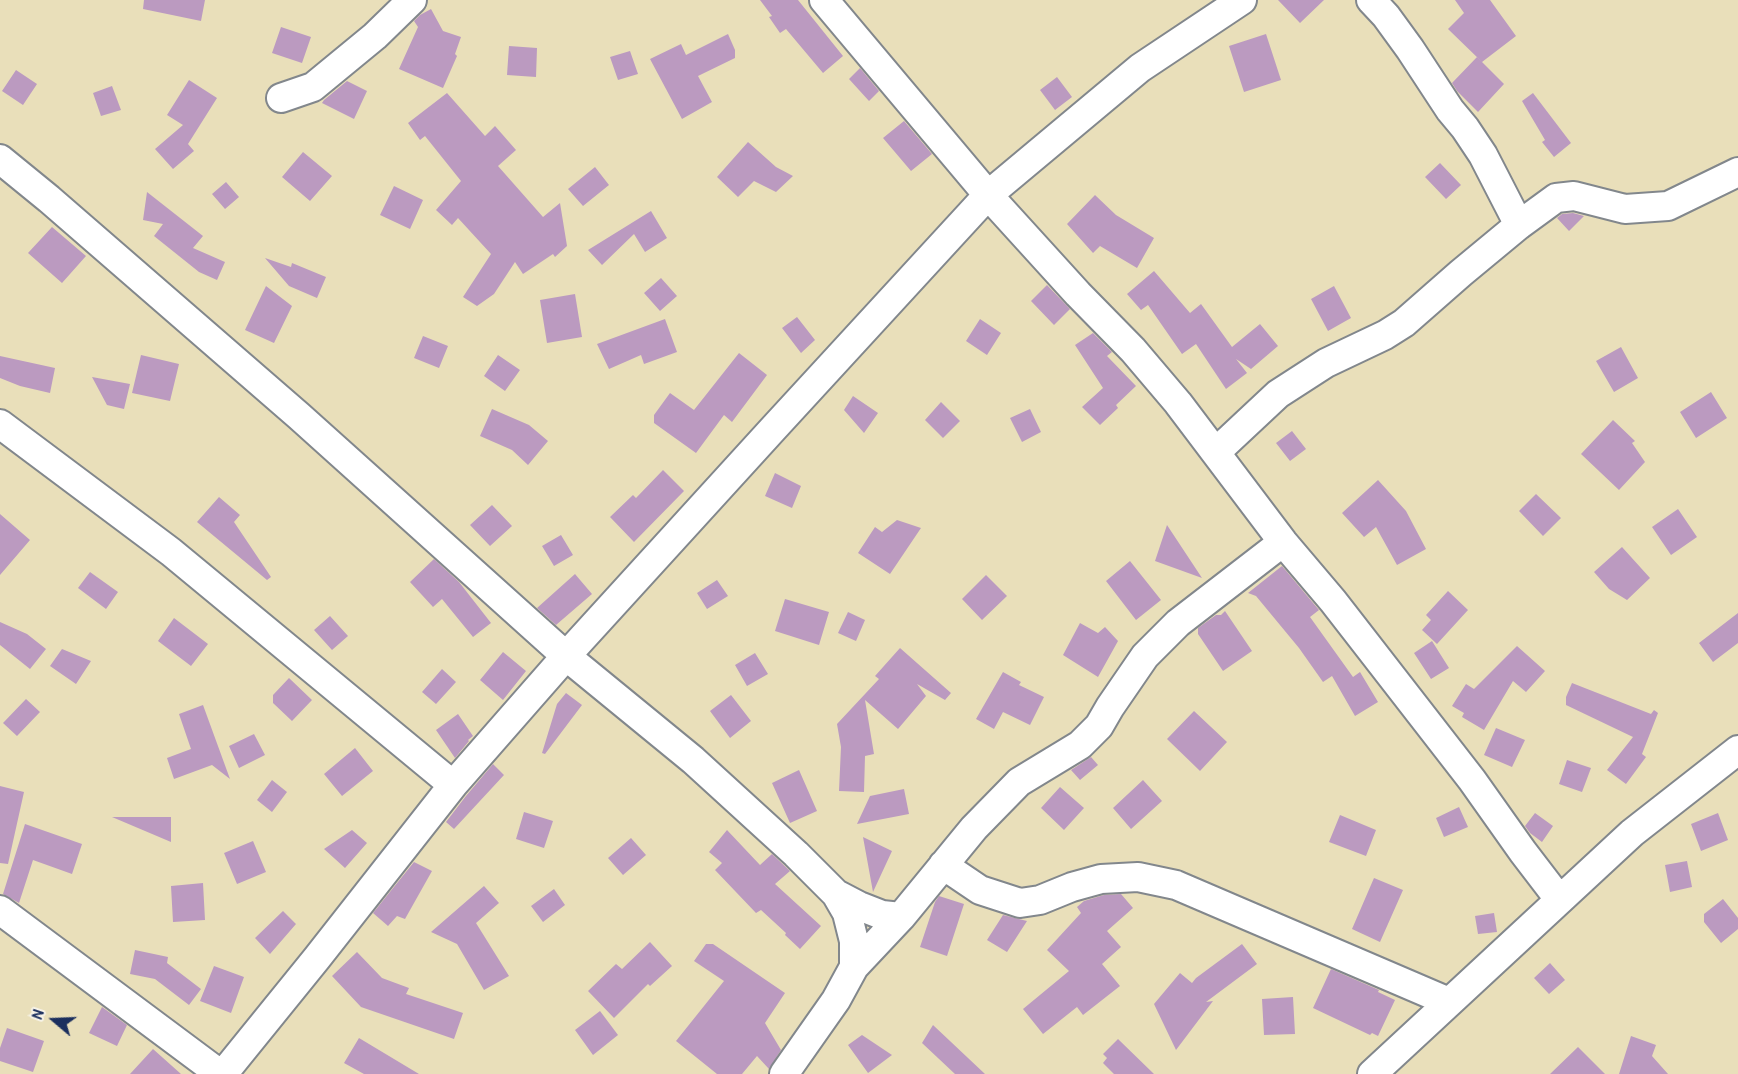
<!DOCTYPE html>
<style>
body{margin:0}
#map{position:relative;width:1738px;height:1074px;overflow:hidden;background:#e9dfba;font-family:"Patrick Hand",sans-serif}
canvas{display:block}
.north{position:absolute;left:24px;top:990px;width:60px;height:60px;-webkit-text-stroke:4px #f7f3e8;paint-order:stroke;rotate:289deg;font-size:16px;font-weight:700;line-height:24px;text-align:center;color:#1b2f5e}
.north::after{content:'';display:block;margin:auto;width:21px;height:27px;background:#1b2f5e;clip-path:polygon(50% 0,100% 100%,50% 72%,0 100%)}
</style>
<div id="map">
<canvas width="1738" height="1074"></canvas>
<div class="north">N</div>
</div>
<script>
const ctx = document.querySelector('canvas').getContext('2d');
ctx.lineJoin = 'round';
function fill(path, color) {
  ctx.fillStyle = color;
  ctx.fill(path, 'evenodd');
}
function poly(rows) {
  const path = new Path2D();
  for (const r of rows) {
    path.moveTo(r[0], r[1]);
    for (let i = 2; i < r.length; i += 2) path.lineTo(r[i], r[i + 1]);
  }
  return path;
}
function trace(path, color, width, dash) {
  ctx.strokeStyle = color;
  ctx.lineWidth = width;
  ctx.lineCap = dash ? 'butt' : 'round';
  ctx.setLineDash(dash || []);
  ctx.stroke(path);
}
fill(poly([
 [144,0,205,0,201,21,143,9],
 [760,0,798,0,843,56,823,73,786,29,780,33,769,17,772,16],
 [1278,0,1324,0,1300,23],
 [1455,0,1490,0,1516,36,1482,62,1448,29,1464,13],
 [431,9,443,31,461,37,455,54,457,56,443,88,399,69,418,27,414,21,420,15],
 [281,27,311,37,302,63,272,53],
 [728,34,735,50,735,58,698,76,712,102,682,119,650,59,681,44,686,55],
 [1266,34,1281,80,1244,92,1229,46],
 [509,46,537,48,536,77,507,75],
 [630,51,638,74,618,80,610,57],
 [1477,57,1504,84,1478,112,1457,91,1452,83],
 [860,68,879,91,869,101,849,79],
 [16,70,37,84,23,105,2,91],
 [1057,77,1072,97,1055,110,1040,90],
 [189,80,217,98,188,144,194,151,173,169,155,149,183,125,167,115],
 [347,81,367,91,354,119,322,103,324,100],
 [112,86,121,110,101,116,93,93],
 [447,93,485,136,495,126,516,150,498,166,543,217,560,203,567,246,555,257,553,254,523,274,515,262,494,294,477,306,463,297,491,254,458,218,452,225,436,210,461,181,425,136,420,140,408,123],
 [1533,93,1571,143,1554,157,1542,142,1545,140,1522,101],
 [904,121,932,154,911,171,883,138],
 [748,142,776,167,793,176,776,192,754,181,738,197,717,177],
 [303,152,332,176,310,201,282,177],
 [1440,163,1461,185,1446,199,1425,177],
 [595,167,609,185,583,206,568,189],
 [226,182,239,197,225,209,212,194],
 [394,186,423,200,410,229,380,215],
 [147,192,203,236,193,248,225,262,217,280,199,272,154,236,163,224,143,220],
 [1095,195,1116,215,1154,238,1137,268,1100,246,1093,253,1067,224],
 [651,211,667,238,645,252,634,234,602,265,588,250],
 [1573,213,1584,216,1569,231,1557,218,1562,214],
 [52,227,86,256,62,283,28,253],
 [265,258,291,267,292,263,326,277,317,298,289,286],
 [1154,271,1190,313,1201,304,1232,347,1260,324,1278,346,1251,369,1236,359,1247,373,1226,389,1196,344,1182,354,1148,305,1141,310,1127,294],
 [661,278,677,296,660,311,644,293],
 [1047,285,1070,309,1054,325,1031,301],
 [266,286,292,306,274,343,245,330],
 [1334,286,1351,318,1328,331,1311,299],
 [575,294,582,337,547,343,540,300],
 [797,317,815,340,801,353,782,328],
 [665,319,677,352,644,364,641,355,609,369,597,344],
 [980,319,1001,333,987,355,966,341],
 [1093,333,1112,352,1107,356,1136,386,1116,405,1118,408,1100,425,1082,407,1103,388,1075,345],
 [423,336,448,346,439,368,414,358],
 [1621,347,1638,378,1614,392,1596,361],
 [739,353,767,375,732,422,724,415,696,453,654,423,654,415,670,393,694,410],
 [141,355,179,364,170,401,132,393],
 [498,355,520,370,505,391,484,376],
 [0,356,55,368,50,393,20,386,0,378],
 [92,377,130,384,124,409,107,405],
 [1711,392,1727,418,1696,438,1680,412],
 [853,396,878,413,864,433,844,410],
 [941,402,960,421,943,438,925,420],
 [492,409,529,425,548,441,528,465,512,450,480,436],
 [1030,409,1041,432,1022,442,1010,418],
 [1613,420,1635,441,1632,443,1645,462,1619,490,1581,454],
 [1292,431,1306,449,1290,461,1276,443],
 [663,470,684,491,634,542,610,517,633,495,636,498],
 [775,473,801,486,792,508,765,496],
 [1378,480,1406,511,1426,549,1397,565,1376,527,1364,537,1342,513],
 [1536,494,1561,518,1543,536,1519,511],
 [219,497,240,515,234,522,271,577,267,580,197,522],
 [492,505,512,526,490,546,470,525],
 [1678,509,1697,537,1671,555,1652,527],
 [0,514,30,540,0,575],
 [897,520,921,528,890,574,858,553,875,527,882,532],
 [1167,525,1202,578,1155,561],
 [561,535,573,555,554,566,542,546],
 [1622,547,1650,578,1627,600,1609,589,1594,572],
 [434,559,459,582,491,623,473,637,442,599,433,607,410,582],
 [1130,561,1161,600,1136,620,1106,581],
 [1282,566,1319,610,1310,617,1353,677,1360,672,1378,702,1355,716,1332,676,1323,682,1299,648,1256,596,1248,593],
 [90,572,118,592,106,609,78,588],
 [575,574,592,594,556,625,537,608],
 [986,575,1007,596,982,620,962,599],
 [717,580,728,596,707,609,697,593],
 [1448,591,1468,610,1437,644,1422,630,1431,620,1426,615],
 [785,599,829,612,819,645,775,631],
 [1225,611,1252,651,1223,671,1198,634,1198,628,1216,615,1221,615],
 [848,612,865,620,856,641,838,633],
 [1738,613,1738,643,1713,662,1699,643],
 [330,616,348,636,332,650,314,630],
 [174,618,208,644,191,666,158,641],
 [0,622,27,634,46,649,30,669,0,645],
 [1080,623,1098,633,1105,627,1118,641,1098,677,1063,655],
 [1432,641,1449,668,1431,679,1414,653],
 [1517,646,1545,671,1526,692,1513,681,1484,730,1462,717,1464,713,1452,706,1466,684,1474,689],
 [900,648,951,693,945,700,917,684,926,696,898,729,865,700,874,754,865,756,864,792,839,791,841,747,837,724,879,679,875,676],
 [62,649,91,661,76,684,50,666],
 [503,652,526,671,503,700,480,680],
 [755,653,768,674,747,686,735,665],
 [442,669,456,682,436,704,422,692],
 [1003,672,1021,682,1019,685,1044,697,1030,725,1003,712,994,729,976,719],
 [289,678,312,700,292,721,273,703,273,695],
 [1572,683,1651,714,1654,710,1658,713,1642,754,1646,757,1626,784,1607,770,1633,737,1566,705,1566,697],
 [566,693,582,705,545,754,542,753,557,704],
 [731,695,751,721,730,738,710,711],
 [26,699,40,712,17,736,3,723],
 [203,705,230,779,212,765,174,779,167,758,191,749,179,714],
 [1194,711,1227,742,1200,771,1167,739],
 [458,714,473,736,468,740,469,741,455,758,436,730],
 [1496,728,1525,740,1512,767,1484,755],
 [254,734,265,755,239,768,229,746],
 [355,748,373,771,342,796,324,774],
 [1091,757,1098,765,1080,780,1071,770],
 [1567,760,1591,768,1582,792,1559,784],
 [493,764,504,775,454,829,446,822,466,796],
 [799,770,817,811,790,823,772,783],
 [272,780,287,792,272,812,257,800],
 [1143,780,1162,801,1131,829,1113,808],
 [0,786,24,792,8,864,0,863],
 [1060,787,1084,808,1064,830,1041,808],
 [904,789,909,814,857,824,870,796],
 [1459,807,1468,827,1444,837,1436,818],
 [524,812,553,821,544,848,516,839],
 [1535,813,1553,826,1542,842,1530,833,1525,826],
 [1718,813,1728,840,1701,851,1691,824],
 [1340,815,1376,830,1366,856,1329,842],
 [112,817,171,817,171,842],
 [25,824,82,844,72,874,33,860,19,903,3,894],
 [352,830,367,843,345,868,324,849],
 [727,830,760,865,772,854,790,871,775,884,821,926,800,949,785,935,786,933,761,910,756,913,715,870,722,863,709,852],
 [863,837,892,851,873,892],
 [631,838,646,855,623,875,608,858],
 [253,841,266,872,237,884,224,853],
 [1687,861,1692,887,1670,892,1665,865],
 [414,862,432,871,405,919,397,916,388,926,373,913],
 [1374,878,1403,890,1380,942,1352,929],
 [203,883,205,920,173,922,171,886],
 [484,886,499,903,476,923,509,976,484,990,457,944,431,932],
 [554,889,565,905,543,922,531,906],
 [1121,894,1133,908,1107,931,1121,947,1102,964,1120,986,1083,1015,1077,1007,1043,1034,1023,1009,1069,971,1047,950,1081,913,1077,907,1084,901,1104,895],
 [939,896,964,904,947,956,920,947,935,902],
 [1723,899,1738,918,1738,929,1721,943,1704,922,1704,914],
 [283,911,296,924,270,954,255,938],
 [1494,913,1497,932,1478,934,1475,916],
 [1003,915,1027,921,1007,952,987,940],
 [650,942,672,966,650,986,648,984,614,1018,588,991,616,964,622,969],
 [706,944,713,944,785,993,765,1023,781,1050,769,1069,757,1056,742,1074,717,1074,676,1041,724,981,694,961],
 [1242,944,1257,964,1206,1002,1213,1001,1176,1050,1154,1004,1180,973,1192,983,1196,978],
 [135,950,168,957,167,963,201,989,189,1005,155,979,130,974],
 [357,952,382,978,409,988,406,994,463,1013,454,1039,361,1007,332,976],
 [1550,963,1565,980,1549,994,1534,978],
 [214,966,244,977,231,1013,200,1001],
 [1331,969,1379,990,1378,992,1395,1000,1378,1036,1372,1033,1370,1035,1313,1008],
 [1293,997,1295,1034,1264,1035,1262,999],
 [102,1007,127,1025,117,1046,89,1033],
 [600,1011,618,1035,593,1055,575,1030],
 [933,1025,985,1074,955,1074,922,1043],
 [7,1028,44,1041,33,1072,0,1061,0,1048],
 [862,1035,892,1055,868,1073,848,1045],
 [1631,1036,1656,1045,1652,1056,1668,1074,1619,1074],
 [359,1038,419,1074,364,1074,344,1063],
 [1118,1039,1154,1074,1114,1074,1103,1063,1107,1058,1103,1054],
 [1578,1047,1605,1074,1550,1074],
 [153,1049,181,1074,130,1074]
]), '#bb9ac0');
const minor = poly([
 [824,0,988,195,1078,294,1133,350,1178,403,1283,542,1333,601,1472,780,1523,852,1559,899],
 [1371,0,1386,16,1410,49,1450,110,1465,128,1483,155,1519,225],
 [281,98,313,87,375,36,412,0],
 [0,159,49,199,299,416,566,656,693,760,796,854,836,894,847,913,854,941,854,967],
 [0,424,171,552,453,785],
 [1216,452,1278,394,1326,363,1385,335,1404,323,1461,273,1519,225,1556,198,1574,196,1625,209,1668,206,1738,172],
 [943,865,980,890,1020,903,1040,900,1072,887,1101,879,1138,877,1176,885,1449,1002],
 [836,894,859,906,882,915,901,917],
 [0,910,220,1074],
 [223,1074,317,958,453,785,566,656,772,430,988,195,1140,68,1242,0],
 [784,1074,836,1000,854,967,901,917,974,828,1019,782,1080,745,1099,726,1110,707,1145,656,1178,623,1283,542],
 [1372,1074,1632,833,1738,750]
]);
trace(minor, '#82878c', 32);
trace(minor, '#fff', 28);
</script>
